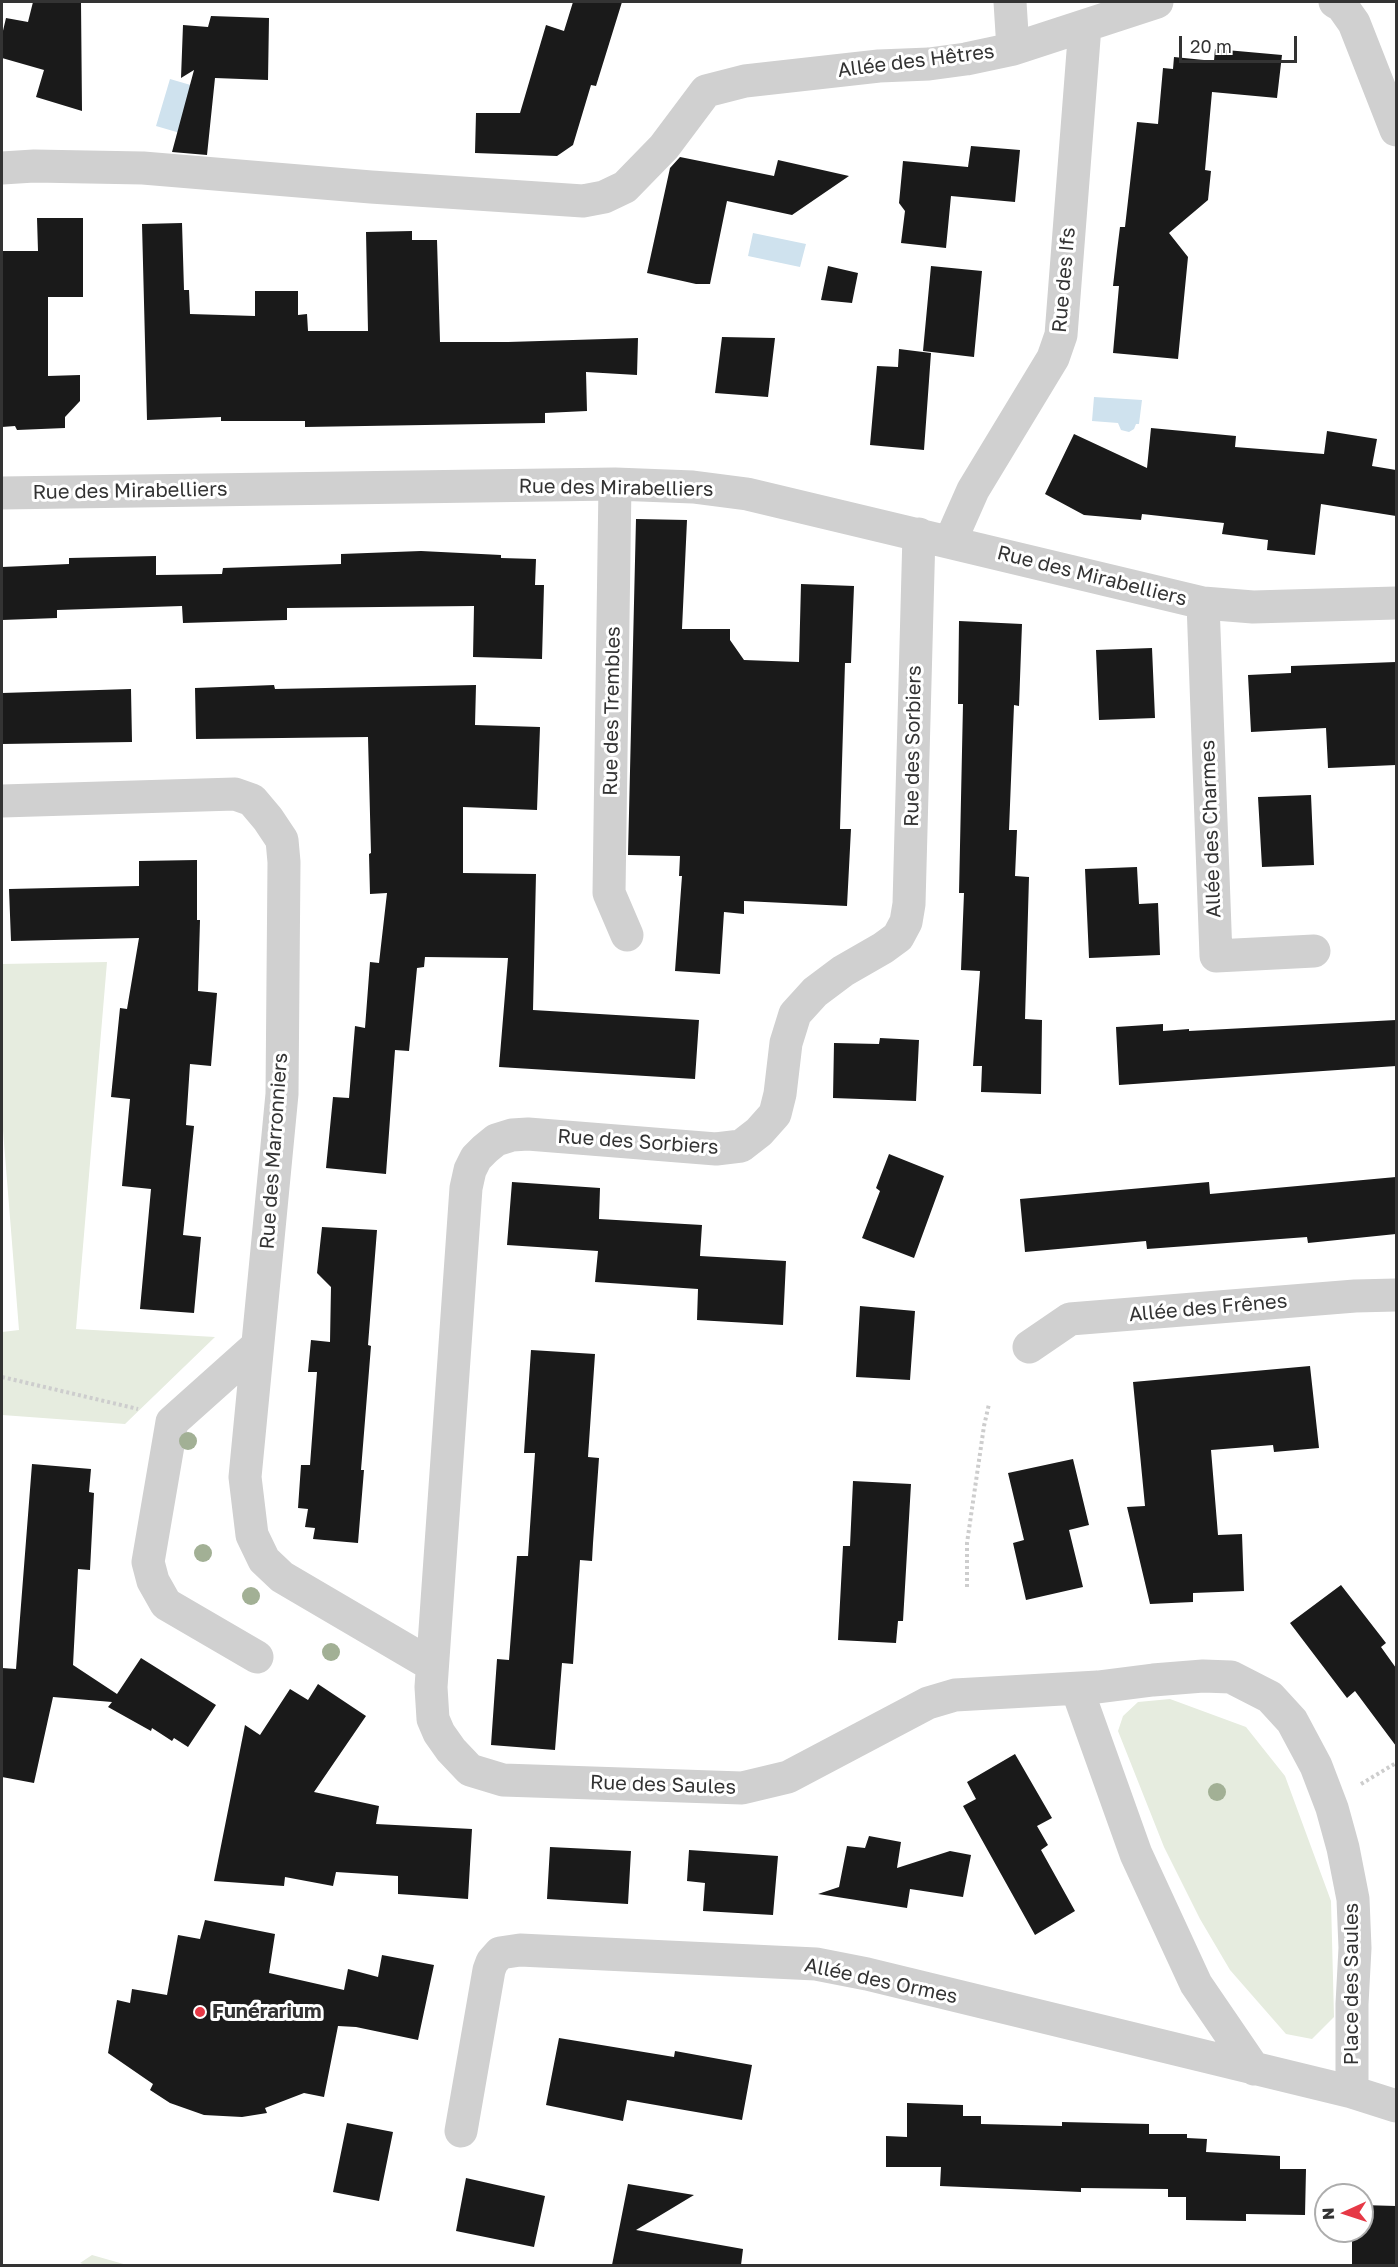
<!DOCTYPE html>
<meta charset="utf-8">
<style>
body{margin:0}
#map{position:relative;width:1398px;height:2267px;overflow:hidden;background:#fff;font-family:"Golos Text",sans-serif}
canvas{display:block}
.frame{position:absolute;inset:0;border:3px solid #333;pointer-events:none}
.north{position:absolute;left:1314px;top:2183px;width:60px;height:60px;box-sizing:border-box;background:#fff;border:2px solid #adadad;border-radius:50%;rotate:267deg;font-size:16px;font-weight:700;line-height:24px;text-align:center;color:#333}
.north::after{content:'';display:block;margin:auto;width:21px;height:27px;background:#e63946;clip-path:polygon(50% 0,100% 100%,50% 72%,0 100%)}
.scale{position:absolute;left:1179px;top:36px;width:118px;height:27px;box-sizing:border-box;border:3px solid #333;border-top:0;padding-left:8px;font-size:18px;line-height:21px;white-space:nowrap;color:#333;-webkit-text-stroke:4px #fff;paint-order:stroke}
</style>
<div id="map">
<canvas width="1398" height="2267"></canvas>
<div class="frame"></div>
<div class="north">N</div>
<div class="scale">20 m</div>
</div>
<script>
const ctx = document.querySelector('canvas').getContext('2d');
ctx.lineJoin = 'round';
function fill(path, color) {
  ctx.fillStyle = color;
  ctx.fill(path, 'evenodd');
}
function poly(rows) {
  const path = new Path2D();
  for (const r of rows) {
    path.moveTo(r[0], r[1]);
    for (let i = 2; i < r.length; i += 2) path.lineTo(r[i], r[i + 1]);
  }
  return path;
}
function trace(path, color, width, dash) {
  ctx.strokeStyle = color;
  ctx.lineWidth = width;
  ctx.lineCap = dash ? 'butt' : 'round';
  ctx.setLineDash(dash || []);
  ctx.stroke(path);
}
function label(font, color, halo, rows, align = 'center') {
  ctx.font = font + ' "Golos Text",sans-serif';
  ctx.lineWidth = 6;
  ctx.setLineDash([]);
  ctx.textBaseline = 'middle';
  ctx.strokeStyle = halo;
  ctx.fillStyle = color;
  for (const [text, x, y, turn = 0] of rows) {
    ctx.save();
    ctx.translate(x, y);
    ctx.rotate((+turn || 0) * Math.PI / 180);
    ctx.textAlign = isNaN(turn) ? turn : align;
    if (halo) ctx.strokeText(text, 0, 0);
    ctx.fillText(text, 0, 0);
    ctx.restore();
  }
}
fill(poly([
 [107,962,76,1329,215,1337,125,1424,2,1415,2,1332,19,1330,2,1118,2,964],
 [1170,1699,1246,1727,1285,1776,1331,1901,1334,2017,1312,2039,1286,2034,1230,1970,1200,1919,1164,1847,1118,1731,1123,1716,1138,1702],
 [92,2255,127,2265,86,2265,80,2263]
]), '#e6ecdf');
fill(poly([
 [170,79,194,86,180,133,156,126],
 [753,233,806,244,800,267,748,256],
 [1094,397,1142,400,1139,424,1136,424,1134,429,1129,432,1121,430,1118,423,1092,421]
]), '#cfe2ee');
fill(poly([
 [33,2,81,2,82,111,36,97,44,70,2,58,2,35,6,18,28,22],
 [573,2,622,2,596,86,591,85,573,145,557,156,475,153,476,113,520,113,546,25,564,31],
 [211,16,269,18,268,80,215,78,207,155,172,152,194,70,181,78,183,25,208,27],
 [1215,49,1282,55,1277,98,1212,92,1205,170,1211,171,1208,200,1169,233,1188,257,1178,359,1113,353,1119,286,1113,286,1117,251,1120,227,1125,227,1137,122,1158,124,1163,68,1173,69,1174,57,1214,61],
 [971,146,1020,150,1015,202,951,196,946,248,901,243,905,211,899,203,903,161,968,167],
 [680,157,774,176,778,160,849,176,792,215,727,201,710,284,696,284,647,273,670,168],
 [37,218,83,218,83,297,48,297,48,376,80,375,80,401,65,417,65,428,17,430,15,426,2,427,2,251,38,251],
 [182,223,184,290,189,290,190,314,255,316,255,291,298,291,298,315,307,314,308,331,368,331,366,232,412,231,412,240,437,240,440,342,508,342,638,338,637,375,586,372,587,411,545,413,545,423,305,427,305,421,221,421,221,417,147,420,142,224],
 [828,266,858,273,852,303,821,300],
 [931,266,982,271,974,357,923,351],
 [722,337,775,338,768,397,715,393],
 [899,349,931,353,924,450,870,445,877,366,898,367],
 [1151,428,1236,436,1235,447,1324,454,1327,431,1377,439,1372,466,1396,470,1396,516,1321,504,1315,555,1267,550,1268,540,1222,534,1224,523,1142,514,1141,520,1084,515,1045,494,1074,434,1147,468],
 [636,519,687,520,682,629,730,629,730,640,744,660,799,662,801,584,854,586,851,663,845,663,840,829,851,829,847,906,744,901,744,914,724,912,720,974,675,971,682,876,679,876,680,856,628,855],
 [421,551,501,555,501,558,536,559,535,585,544,585,542,659,473,657,474,606,287,608,287,620,183,623,182,606,57,610,57,618,2,620,2,567,69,564,69,558,156,556,156,575,222,574,223,568,341,564,341,554],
 [959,621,1022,624,1019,706,1014,705,1009,830,1017,830,1015,876,1029,877,1025,1019,1042,1020,1041,1094,981,1092,982,1066,973,1066,980,971,961,970,964,893,959,893,963,704,958,704],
 [1152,648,1155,718,1099,720,1096,650],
 [1396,662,1396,765,1328,768,1326,728,1251,732,1248,675,1291,673,1291,666],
 [274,685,275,689,476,685,475,725,540,727,537,810,463,807,463,873,536,874,533,1010,699,1020,695,1079,499,1067,508,958,425,957,424,967,417,968,409,1051,395,1050,386,1174,326,1168,333,1097,349,1098,355,1026,365,1028,370,962,379,963,387,893,370,894,369,854,371,853,368,737,196,739,195,688],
 [131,689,132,742,2,744,2,693],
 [1311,795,1314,865,1262,867,1258,797],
 [197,860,197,920,200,920,198,991,217,993,211,1066,190,1064,186,1125,194,1126,183,1235,201,1237,194,1313,140,1309,151,1189,122,1186,130,1099,111,1097,120,1008,127,1009,139,938,11,941,9,889,139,886,139,861],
 [1137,867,1139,904,1158,903,1160,955,1089,958,1085,869],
 [1396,1020,1396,1066,1119,1085,1116,1027,1163,1024,1163,1031,1189,1029,1189,1031],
 [880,1038,919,1040,916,1101,833,1098,834,1043,879,1044],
 [889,1154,944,1176,914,1258,862,1238,880,1191,876,1188],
 [1396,1177,1396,1234,1308,1243,1307,1237,1147,1249,1146,1241,1025,1252,1020,1199,1209,1182,1210,1194],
 [512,1182,600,1188,599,1219,702,1225,700,1256,786,1261,783,1325,697,1320,698,1289,595,1282,598,1251,507,1245],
 [322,1227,377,1230,368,1345,371,1346,361,1470,364,1470,358,1543,313,1539,315,1528,305,1527,308,1509,298,1508,301,1465,310,1465,317,1372,308,1372,311,1340,330,1342,331,1287,317,1273],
 [860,1306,915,1311,910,1380,856,1377],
 [531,1350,595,1354,588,1457,599,1458,593,1543,592,1561,580,1560,573,1664,562,1663,555,1750,491,1745,497,1659,509,1660,517,1556,528,1556,535,1453,524,1453],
 [1310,1366,1319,1448,1274,1452,1273,1445,1211,1450,1218,1535,1242,1534,1244,1591,1193,1593,1193,1602,1150,1604,1127,1507,1145,1506,1133,1382],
 [1073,1459,1089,1525,1069,1530,1083,1587,1026,1600,1013,1543,1024,1540,1008,1473],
 [32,1464,91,1469,89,1492,94,1493,90,1570,78,1569,73,1665,117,1694,141,1658,216,1705,188,1747,174,1738,172,1741,152,1728,151,1731,108,1707,112,1702,53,1697,34,1783,2,1777,2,1668,16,1669],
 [853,1481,911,1484,903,1621,898,1621,896,1643,838,1640,843,1546,850,1546],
 [1341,1585,1386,1643,1381,1647,1396,1668,1396,1746,1355,1691,1347,1698,1290,1623],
 [318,1684,366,1716,314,1792,379,1806,376,1824,472,1829,468,1899,398,1894,398,1876,336,1872,333,1886,285,1877,284,1886,214,1881,245,1725,260,1735,290,1689,308,1700],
 [1015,1754,1052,1818,1037,1826,1048,1845,1041,1850,1075,1911,1035,1935,963,1806,976,1799,967,1782],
 [869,1836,901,1842,897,1868,950,1851,971,1855,963,1897,910,1889,907,1908,818,1894,839,1887,847,1846,865,1848],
 [550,1847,631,1851,628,1904,547,1899],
 [689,1850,778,1856,773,1915,703,1911,705,1883,687,1881],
 [205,1920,275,1934,269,1973,344,1990,348,1969,378,1977,382,1955,434,1965,418,2040,356,2027,338,2026,324,2097,304,2093,265,2108,267,2113,242,2117,204,2115,170,2103,150,2090,153,2084,108,2053,117,2000,130,2003,132,1989,167,1995,178,1935,200,1939],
 [559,2038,674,2057,675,2051,752,2065,742,2120,627,2100,623,2121,546,2105],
 [907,2103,963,2105,963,2116,981,2116,981,2124,1062,2126,1062,2122,1149,2124,1149,2134,1187,2134,1187,2138,1207,2139,1206,2152,1280,2156,1280,2169,1306,2169,1305,2215,1246,2214,1246,2221,1186,2220,1186,2197,1168,2197,1168,2189,1081,2188,1081,2192,940,2186,941,2167,886,2167,886,2136,907,2137],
 [347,2123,393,2132,379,2201,333,2192],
 [466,2178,545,2196,534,2247,456,2231],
 [628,2184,694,2195,636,2230,743,2249,741,2265,612,2265],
 [1362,2205,1396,2206,1396,2264,1352,2264,1352,2231,1362,2231]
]), '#1a1a1a');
trace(poly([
 [2,1377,138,1409],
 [967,1587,967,1543,984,1426,989,1404],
 [1361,1784,1396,1763]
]), '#cdcdcd', 4, [3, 3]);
trace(poly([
 [1010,2,1013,49],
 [1335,2,1342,6,1354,23,1396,130],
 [2,168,34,166,143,168,371,187,583,201,604,197,625,187,664,147,706,91,745,81,879,66,929,64,966,59,1013,49,1157,2],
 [615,484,609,893,627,935],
 [2,493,615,484,693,487,747,494,1203,603,1253,607,1396,603],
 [919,534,909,904,906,922,898,937,883,948,843,971,815,992,795,1014,786,1043,780,1094,775,1114,759,1132,741,1146,716,1149,528,1134,512,1135,496,1140,485,1149,476,1158,470,1170,466,1188,431,1687,433,1719,439,1733,451,1750,470,1770,503,1780,742,1788,788,1777,928,1703,955,1695,1098,1687,1153,1680,1203,1676,1231,1677,1270,1697,1292,1721,1316,1766,1332,1808,1343,1848,1353,1899,1355,1948,1352,2004,1352,2092],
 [950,542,973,490,1053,358,1061,335,1085,26],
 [1203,603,1216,956,1314,951],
 [2,801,235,794,252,800,268,819,282,840,284,862,282,1094,245,1477,252,1535,264,1560,282,1577,432,1665],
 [257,1346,172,1422,148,1562,153,1581,166,1604,257,1657],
 [1029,1347,1070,1319,1355,1296,1396,1295],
 [1077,1689,1136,1854,1196,1984,1254,2069],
 [461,2131,489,1970,492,1962,500,1953,520,1950,816,1964,867,1974,1352,2092,1396,2106]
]), '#d0d0d0', 33);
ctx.fillStyle = '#a2b095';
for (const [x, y] of [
 [188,1441],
 [203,1553],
 [251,1596],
 [331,1652],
 [1217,1792]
]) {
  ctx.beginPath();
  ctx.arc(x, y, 9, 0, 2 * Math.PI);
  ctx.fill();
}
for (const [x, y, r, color] of [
 [200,2012,6,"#e63946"]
]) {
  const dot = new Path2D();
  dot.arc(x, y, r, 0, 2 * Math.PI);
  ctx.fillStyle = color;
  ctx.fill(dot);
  trace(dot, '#fff', 2);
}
label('20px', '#333', '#fff', [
 ["Allée des Hêtres",916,61,-7],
 ["Rue des Ifs",1064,280,-85],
 ["Rue des Mirabelliers",616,488,1],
 ["Rue des Mirabelliers",130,491,-1],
 ["Rue des Mirabelliers",1092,576,14],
 ["Rue des Trembles",612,711,-89],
 ["Rue des Sorbiers",913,746,-89],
 ["Allée des Charmes",1211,829,-92],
 ["Rue des Sorbiers",638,1142,4],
 ["Rue des Marronniers",274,1151,-86],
 ["Allée des Frênes",1208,1308,-5],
 ["Rue des Saules",663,1785,2],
 ["Allée des Ormes",881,1981,12],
 ["Place des Saules",1352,1984,-90]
]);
label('bold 20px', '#333', '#fff', [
 ["Funérarium",212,2012]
], 'left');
</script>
